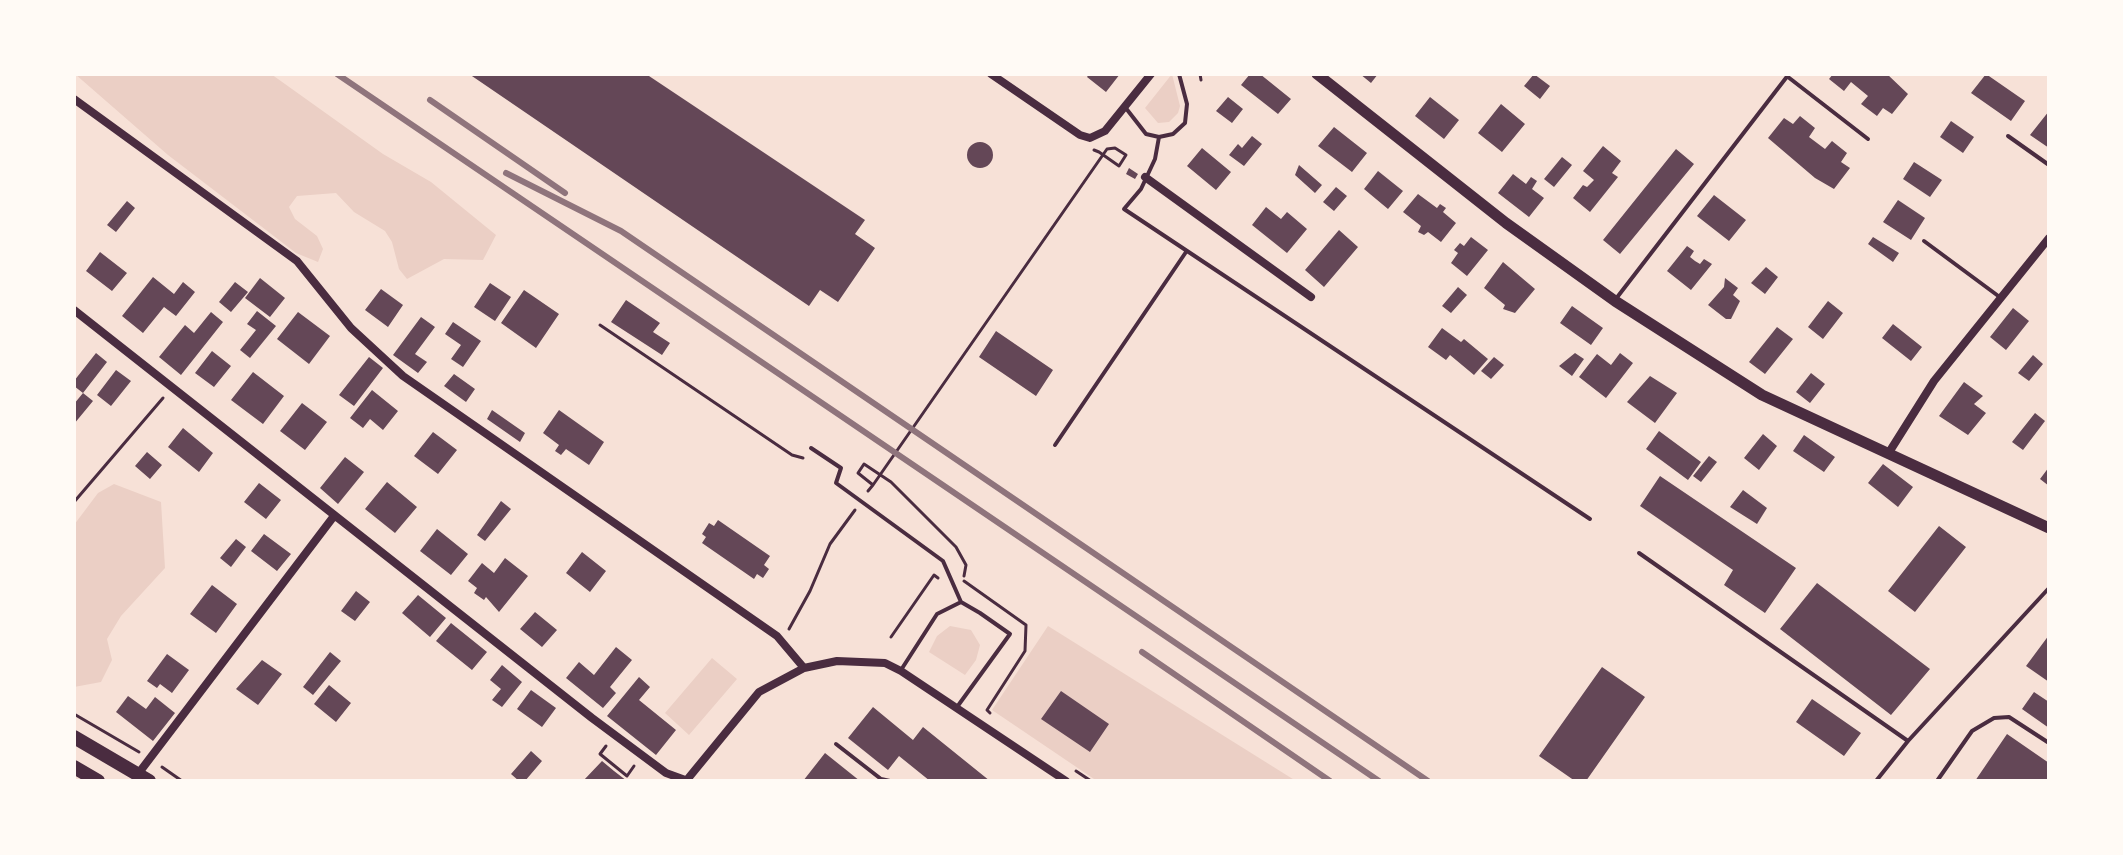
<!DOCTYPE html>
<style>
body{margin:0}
#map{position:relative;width:2123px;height:855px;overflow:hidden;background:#f7e1d7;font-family:Poppins,sans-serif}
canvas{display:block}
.frame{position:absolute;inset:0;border:76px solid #fffaf5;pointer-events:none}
</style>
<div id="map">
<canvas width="2123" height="855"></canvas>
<div class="frame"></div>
</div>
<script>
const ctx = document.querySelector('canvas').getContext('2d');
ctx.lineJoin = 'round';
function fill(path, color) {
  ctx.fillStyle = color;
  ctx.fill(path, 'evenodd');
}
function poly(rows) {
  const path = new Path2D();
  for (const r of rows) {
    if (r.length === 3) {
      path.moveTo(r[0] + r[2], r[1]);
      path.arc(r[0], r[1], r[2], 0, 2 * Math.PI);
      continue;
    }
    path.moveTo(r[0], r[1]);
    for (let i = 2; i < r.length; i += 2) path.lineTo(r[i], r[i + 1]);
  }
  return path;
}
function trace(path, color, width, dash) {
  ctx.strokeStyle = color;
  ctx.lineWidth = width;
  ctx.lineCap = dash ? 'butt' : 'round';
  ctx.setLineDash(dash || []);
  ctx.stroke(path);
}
fill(poly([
 [75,74,271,74,383,154,431,182,496,235,483,260,444,259,407,279,399,269,392,242,385,231,354,212,336,193,297,196,289,207,295,219,317,236,323,249,318,262,296,253,168,155],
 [1172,74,1180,106,1178,113,1169,122,1158,123,1145,108],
 [114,484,161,502,165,568,121,616,107,639,112,660,101,682,74,687,74,525,98,493],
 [950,626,971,630,980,645,976,660,965,675,929,652,937,636],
 [1048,626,1296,781,1097,781,992,710],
 [712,658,737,679,689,735,665,713]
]), '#ebcfc5');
fill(poly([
 [469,74,646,74,865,220,855,234,875,248,838,302,820,290,809,306],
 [1089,74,1120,74,1106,92,1087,77],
 [1250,74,1260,74,1291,99,1278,114,1241,85],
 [1360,74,1378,74,1371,83],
 [1534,74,1550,86,1540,99,1524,86],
 [1833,74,1887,74,1908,94,1892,114,1883,108,1877,116,1861,104,1868,96,1851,82,1844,91,1829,79],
 [1986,74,2025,101,2011,121,1971,93],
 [1228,97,1243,109,1232,123,1216,111],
 [1430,97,1459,120,1444,139,1415,116],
 [1501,104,1525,124,1502,152,1478,133],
 [2049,111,2049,148,2030,135],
 [1800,116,1815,128,1809,137,1825,149,1832,141,1847,153,1841,162,1850,168,1834,189,1815,178,1768,138,1784,118,1793,124],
 [1951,121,1974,137,1963,153,1940,137],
 [1334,127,1367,153,1352,172,1318,146],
 [1252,136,1262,144,1244,166,1229,155,1238,144,1242,148],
 [980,155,13],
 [1603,146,1621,161,1612,173,1618,177,1590,212,1573,198,1583,185,1587,187,1594,180,1583,171],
 [1202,148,1231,172,1216,190,1187,166],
 [1676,149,1694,164,1620,254,1603,240],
 [1562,157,1572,165,1554,187,1544,179],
 [1914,162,1942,180,1930,197,1903,179],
 [1299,165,1322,185,1315,193,1295,175],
 [1129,168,1138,174,1135,179,1126,174],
 [1378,171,1403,191,1388,209,1364,189],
 [1513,174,1526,184,1531,177,1537,181,1532,189,1544,198,1529,217,1498,193],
 [1336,187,1347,196,1334,211,1323,202],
 [1418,194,1437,208,1440,204,1446,208,1443,212,1456,223,1441,242,1428,232,1424,235,1418,232,1421,226,1403,212],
 [1714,195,1746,220,1729,241,1697,216],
 [1898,200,1925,218,1911,240,1883,222],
 [127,201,135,208,116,232,107,225],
 [1266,207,1281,219,1287,212,1307,229,1287,253,1252,225],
 [1339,230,1358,247,1324,287,1305,270],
 [1471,237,1488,250,1467,276,1451,263,1458,253,1454,250,1460,243,1464,246],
 [1873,237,1899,253,1893,262,1868,244],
 [1687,246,1694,251,1690,257,1695,261,1700,264,1704,259,1712,264,1691,290,1667,271],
 [100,252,127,273,112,291,86,271],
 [1503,262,1535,289,1515,313,1503,309,1505,305,1484,288],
 [1766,267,1778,277,1765,294,1751,283],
 [153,277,174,294,183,282,195,292,176,316,164,307,143,333,122,316],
 [260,278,285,298,270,317,245,298],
 [1725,278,1738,288,1733,295,1740,301,1731,319,1726,319,1708,305,1724,287],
 [235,282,248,292,231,312,219,302],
 [490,283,511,297,495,321,474,307],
 [1458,287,1467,295,1451,313,1442,306],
 [381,289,403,305,388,327,365,310],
 [524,290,559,314,536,348,501,323],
 [626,300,660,323,653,332,670,343,662,355,611,322],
 [1828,301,1843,313,1823,339,1808,327],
 [1572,306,1603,328,1591,345,1560,323],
 [2013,308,2029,321,2006,350,1990,337],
 [257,311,276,326,250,358,240,350,256,330,247,324],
 [211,312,223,322,181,375,159,357,185,325,194,333],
 [298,312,330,336,309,364,277,339],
 [421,317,435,327,415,354,427,362,418,373,393,355],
 [453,322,481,341,463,367,451,359,461,345,445,334],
 [1893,324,1922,347,1911,361,1882,338],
 [1777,327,1793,339,1765,374,1749,362],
 [1442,328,1461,342,1464,339,1488,359,1474,375,1450,355,1446,360,1428,347],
 [996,331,1053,370,1036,396,979,357],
 [212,351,231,366,214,387,195,373],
 [96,353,107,362,83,393,74,386,74,381],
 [1575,353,1584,359,1572,376,1559,366],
 [1620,353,1633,363,1606,398,1579,377,1597,354,1611,365],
 [2033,355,2043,364,2029,381,2018,373],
 [369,357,383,368,354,406,339,395],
 [1494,357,1504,365,1491,379,1481,371],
 [116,370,131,381,111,406,97,395],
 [253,372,284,396,263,424,231,400],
 [1811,373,1825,384,1810,403,1796,392],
 [454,374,475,389,466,402,444,386],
 [1650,376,1677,393,1655,423,1627,402],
 [1964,382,1983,396,1974,404,1986,413,1968,435,1939,416],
 [372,390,398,411,383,430,370,419,363,428,350,418],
 [83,393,93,401,74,424,74,404],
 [302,403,327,422,305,450,280,431],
 [492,410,525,433,520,442,487,419],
 [559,410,604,442,589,465,566,449,561,455,555,451,559,445,543,433],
 [2035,413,2045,421,2023,450,2012,442],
 [183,428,213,453,199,472,168,447],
 [1659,431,1701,462,1688,480,1646,449],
 [433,432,457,450,438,474,414,456],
 [1763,434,1777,446,1759,470,1744,458],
 [1804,435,1835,457,1824,472,1793,451],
 [147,452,162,465,150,479,135,466],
 [1709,456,1717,462,1701,482,1693,476],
 [345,457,364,472,338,504,320,488],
 [1883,464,1913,487,1898,507,1868,483],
 [2049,467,2049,486,2040,479],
 [1660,476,1796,568,1765,613,1724,585,1733,570,1640,506],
 [387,482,417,507,395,533,365,509],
 [259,483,281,500,266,519,244,502],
 [1743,490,1767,508,1757,524,1730,507],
 [501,501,511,509,485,541,477,535],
 [718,520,770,556,764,565,769,569,763,578,757,574,754,579,702,543,706,537,702,534,709,523,714,526],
 [1939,526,1966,547,1915,612,1888,591],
 [437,529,468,554,451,575,420,551],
 [264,534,291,554,277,571,251,551],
 [236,539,246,547,231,567,220,558],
 [582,552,606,571,590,592,566,573],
 [505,558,528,576,499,612,486,597,484,600,474,593,477,588,468,581,482,563,494,573],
 [1817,583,1930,669,1891,715,1780,629],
 [212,585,237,604,216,633,190,614],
 [356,591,370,602,355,621,341,611],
 [418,595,446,618,430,637,402,613],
 [535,612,557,630,542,647,520,629],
 [451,623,487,652,472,670,436,641],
 [2049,635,2049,682,2026,666],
 [616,647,632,660,610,687,616,693,603,708,566,678,579,662,594,675],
 [330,652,341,661,313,695,303,687],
 [167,654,189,670,172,693,160,684,157,688,147,681],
 [262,660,282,674,258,705,236,689],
 [502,665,522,682,502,707,492,700,501,689,490,680],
 [1602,667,1645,697,1586,781,1575,781,1539,756],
 [639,677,650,687,639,700,676,730,656,755,607,716],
 [329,685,351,703,336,722,314,704],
 [531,690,556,708,542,727,517,709],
 [1061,691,1109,724,1090,752,1041,719],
 [2034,692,2049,702,2049,728,2022,709],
 [128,696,146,709,155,697,175,713,153,741,116,712],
 [1812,699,1861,733,1844,756,1796,722],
 [873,707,913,740,923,727,990,781,930,781,899,756,888,770,848,738],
 [2007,734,2049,763,2049,781,1975,781],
 [531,751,542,761,525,781,519,781,511,774],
 [825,753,860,781,803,781],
 [602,761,614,771,627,781,583,781]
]), '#644757');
trace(poly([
 [1200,74,1201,80],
 [600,325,792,455,803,458],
 [873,485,858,473,864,464,891,482,956,547,966,565,964,576],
 [868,491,873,485,1107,149,1115,148,1126,155,1119,166,1099,152,1094,150],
 [74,502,163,398],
 [964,581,1026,625,1025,651,987,710,990,713],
 [789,629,810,591,830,544,855,510],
 [891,637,934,575,938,578],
 [74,714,139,752],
 [606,746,600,754,627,776,634,766],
 [162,767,182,781],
 [1076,771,1091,781]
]), '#4a2c40', 3);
trace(poly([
 [1788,77,1868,139],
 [1125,107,1146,134,1159,137,1173,134,1185,123,1187,104,1179,74],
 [2008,136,2049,165],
 [1159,137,1155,159,1141,189,1124,209,1590,519],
 [1924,241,2001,298],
 [1615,300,1789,74],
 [1055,445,1186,252],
 [811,448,841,468,836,483,943,561,961,602],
 [1639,553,1908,741],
 [901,670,937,614,961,602,980,613,1010,634,957,707],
 [836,744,881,779,890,781],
 [1876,781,1908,741,2049,588],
 [1937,781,1972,731,1994,718,2009,717,2049,743]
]), '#4a2c40', 4);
trace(poly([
 [991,74,1080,135,1090,138,1105,131,1151,74],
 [74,99,297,261,351,328,403,376,777,636,804,668],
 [1145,177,1311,297],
 [74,310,592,718,666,773,688,781],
 [1888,454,1934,381,2049,238],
 [138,774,334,516],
 [686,781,759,692,804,668,837,661,885,663,901,671,1066,781]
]), '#4a2c40', 8);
trace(poly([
 [1317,74,1506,223,1615,301,1762,395,2049,528]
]), '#4a2c40', 11);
trace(poly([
 [74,737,149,781],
 [74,767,98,781]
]), '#4a2c40', 14);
trace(poly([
 [337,74,1379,781],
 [430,100,565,193],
 [506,173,621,231,1428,781],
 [1142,652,1330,781]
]), '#8f747c', 6);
</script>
